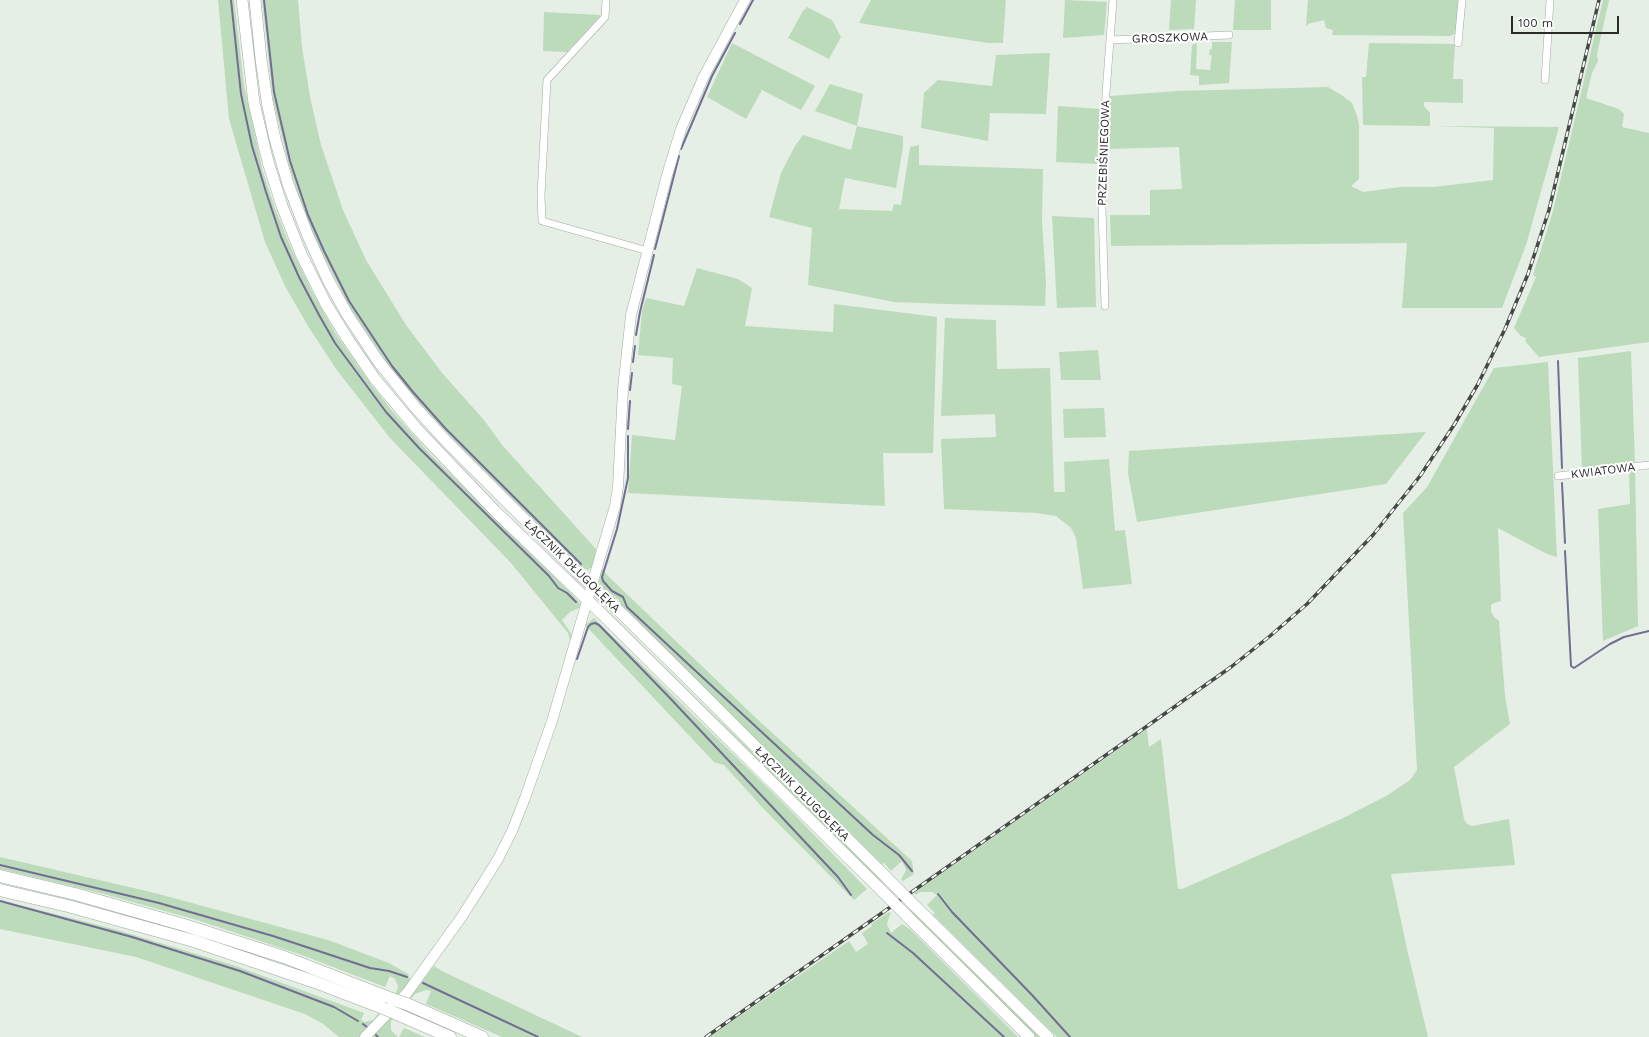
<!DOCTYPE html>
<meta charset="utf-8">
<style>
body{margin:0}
#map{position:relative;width:1649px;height:1037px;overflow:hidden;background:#e5efe5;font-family:"Work Sans",sans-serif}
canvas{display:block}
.scale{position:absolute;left:1511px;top:16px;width:108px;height:18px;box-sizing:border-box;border:2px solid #292c29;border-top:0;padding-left:5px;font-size:12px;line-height:14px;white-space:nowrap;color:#292c29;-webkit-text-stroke:3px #fff;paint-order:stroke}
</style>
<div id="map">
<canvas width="1649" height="1037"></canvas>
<div class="scale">100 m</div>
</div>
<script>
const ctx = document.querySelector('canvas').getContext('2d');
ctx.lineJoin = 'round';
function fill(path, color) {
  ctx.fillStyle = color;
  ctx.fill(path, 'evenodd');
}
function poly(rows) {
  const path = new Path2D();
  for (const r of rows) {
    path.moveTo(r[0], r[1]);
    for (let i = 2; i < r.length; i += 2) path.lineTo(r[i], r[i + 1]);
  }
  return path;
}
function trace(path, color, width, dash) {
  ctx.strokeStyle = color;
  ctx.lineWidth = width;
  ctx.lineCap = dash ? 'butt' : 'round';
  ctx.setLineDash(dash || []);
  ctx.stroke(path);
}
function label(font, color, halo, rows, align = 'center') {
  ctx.font = font + ' "Work Sans",sans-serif';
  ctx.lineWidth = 4;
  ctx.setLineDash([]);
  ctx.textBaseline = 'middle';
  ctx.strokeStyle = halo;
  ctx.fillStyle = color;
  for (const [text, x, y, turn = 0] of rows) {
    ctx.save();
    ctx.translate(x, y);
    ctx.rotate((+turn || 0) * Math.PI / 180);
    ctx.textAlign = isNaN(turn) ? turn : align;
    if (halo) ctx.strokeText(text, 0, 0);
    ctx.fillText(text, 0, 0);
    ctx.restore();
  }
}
fill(poly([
 [218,0,234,0,244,85,263,172,275,208,291,248,313,293,336,334,367,379,393,412,431,455,571,593,580,603,581,607,570,612,562,620,572,635,570,640,568,633,511,563,390,438,336,369,308,326,285,286,265,242,229,119],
 [262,0,298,0,302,47,310,97,321,145,343,210,366,260,406,325,443,374,484,420,503,446,596,549,593,566,588,570,581,567,466,453,422,406,398,379,351,310,318,245,301,204,290,169,273,100],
 [871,0,1006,0,1003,43,988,43,859,23],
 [1065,0,1107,2,1104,35,1063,38],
 [1171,0,1196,0,1194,29,1169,30],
 [1235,0,1271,0,1271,30,1233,30],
 [1308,0,1458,0,1456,33,1450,36,1332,35,1333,30,1326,28,1324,20,1308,24,1306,26],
 [1603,0,1609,0,1597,54,1598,61,1592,73,1586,98,1619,109,1624,114,1622,127,1649,133,1649,342,1539,357,1525,341,1526,338,1521,336,1514,328,1536,277,1533,275,1553,211],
 [807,7,832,20,841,37,829,59,788,38,803,11],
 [544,12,601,15,567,52,543,51],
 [1212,42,1232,42,1229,83,1199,85,1199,76,1190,75,1192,45,1197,43,1196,69,1210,70,1212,55,1209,55,1210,49,1212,49],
 [732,43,815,86,801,110,762,90,746,119,707,97],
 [1369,43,1455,44,1453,79,1463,79,1463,103,1424,102,1424,106,1430,113,1430,126,1363,125,1362,77,1366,77],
 [1045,53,1050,53,1046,114,990,113,988,141,921,128,924,93,938,80,992,86,996,55],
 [830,84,863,94,857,126,903,136,903,147,896,188,845,178,839,209,892,211,894,204,901,205,910,147,919,145,919,165,1043,169,1042,221,1046,282,1045,306,945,304,894,302,808,285,812,228,769,217,781,173,795,146,803,135,851,150,857,126,815,111],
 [1328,87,1343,96,1352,103,1357,116,1359,125,1359,179,1351,186,1363,192,1400,187,1434,187,1493,180,1494,128,1435,126,1559,127,1526,245,1502,308,1402,308,1407,243,1111,246,1110,215,1150,215,1150,190,1182,189,1179,147,1108,149,1110,96,1177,91],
 [1058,106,1100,109,1097,164,1056,162],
 [1052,216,1094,218,1096,307,1057,308],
 [697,268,738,279,752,288,745,326,833,332,834,304,937,317,933,453,883,453,885,506,628,493,632,435,675,440,682,386,672,384,673,358,638,355,642,311,646,298,684,306],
 [945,318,996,320,997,369,1050,368,1054,492,1065,492,1064,462,1109,459,1115,531,1125,530,1132,584,1083,589,1076,538,1071,528,1056,516,1036,513,944,509,941,439,996,437,995,414,941,416],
 [1098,350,1101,380,1061,380,1059,352],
 [1631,351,1635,464,1582,470,1578,358],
 [1548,362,1557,557,1547,554,1498,528,1501,601,1494,603,1491,605,1491,611,1494,617,1499,621,1505,696,1510,724,1454,767,1464,819,1467,824,1472,826,1509,819,1515,865,1391,874,1407,949,1428,1037,1057,1037,933,915,935,913,927,905,937,895,932,892,920,892,916,895,914,893,1147,729,1149,747,1161,739,1178,889,1182,889,1341,819,1388,795,1410,780,1417,770,1403,513,1427,487,1494,368],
 [1104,408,1106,437,1064,438,1063,409],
 [1426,432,1386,484,1137,522,1128,473,1129,451],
 [1629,469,1635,469,1638,626,1603,641,1598,509,1630,504],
 [601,568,608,576,756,718,912,861,914,874,903,881,901,880,906,870,902,861,891,871,884,863,882,864,621,606,619,600,604,589,600,585,599,581],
 [605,610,608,611,697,699,745,745,883,881,880,884],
 [594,618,780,800,867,889,854,900,762,807,724,765,714,762,585,625],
 [0,857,155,893,328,940,389,963,408,974,411,981,362,1037,339,1037,323,1024,305,1014,136,957,0,929,0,900,114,929,236,966,364,1013,361,1020,365,1022,373,1020,397,991,398,986,395,979,390,976,385,987,299,954,197,920,100,893,0,869],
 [913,910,1042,1037,1034,1037,909,913],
 [889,912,891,914,889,917,887,924,891,933,902,924,911,930,1018,1037,709,1037,849,941,856,952,868,944,862,933,872,926,871,924],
 [434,966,444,972,582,1037,502,1037,426,1004,431,991,426,990,415,994,391,1021,391,1030,398,1037,370,1037,423,980],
 [404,1028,425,1037,399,1037]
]), '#bcdbbb');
trace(poly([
 [231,0,241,94,252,146,266,192,281,237,299,277,319,315,335,343,386,412,419,448,549,576,558,588,567,593,576,602],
 [264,0,274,92,290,161,308,215,324,251,349,301,392,366,413,392,445,428,581,564],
 [740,24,753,0],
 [681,149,712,76,735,33],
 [655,249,679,156],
 [636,335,640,312,654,255],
 [1558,361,1562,468],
 [633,362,635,346],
 [630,390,632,373],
 [628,429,630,401],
 [628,436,628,478,617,529,602,577,603,581,612,591,623,597,627,607,686,662,873,835,899,855,912,871],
 [1562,483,1565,543],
 [1565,551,1571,666,1574,668,1610,644,1624,637,1649,631],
 [577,659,588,627,591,624,595,623,599,625,668,696,838,877,851,895],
 [0,865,159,903,273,936,370,968,389,971,407,977],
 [938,894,952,912,1032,995,1070,1037],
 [0,901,132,937,240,971,334,1007,358,1021],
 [887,933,913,953,1004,1037],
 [423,983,538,1037],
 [363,1024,367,1027],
 [376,1035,378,1037]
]), '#726d93', 2);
const street = poly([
 [606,0,605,17,547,80,541,195,542,221,648,251],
 [1110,40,1229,35],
 [1458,43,1462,0],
 [1545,80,1550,0],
 [1105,306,1102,208,1106,93,1113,0],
 [1558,476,1649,465]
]);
const secondary = poly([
 [365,1037,407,993,463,915,498,859,512,831,525,798,552,721,615,506,618,487,623,389,631,315,667,175,681,129,704,76,745,0]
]);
const primary = poly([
 [242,0,254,103,268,162,282,206,301,254,326,304,347,338,375,379,417,429,495,511,605,617,877,886],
 [255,0,261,59,267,101,275,139,288,184,308,236,328,280,347,314,378,361,415,407,446,441,577,572,612,604,679,670,887,878],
 [916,907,1048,1037],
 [907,916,1029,1037]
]);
const highway = poly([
 [0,876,75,894,184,925,284,957,392,999],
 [0,890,68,906,194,941,315,982,383,1008],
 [407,1004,482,1037],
 [397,1014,450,1037]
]);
trace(street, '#a0aaa0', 8);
trace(secondary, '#a0aaa0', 11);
trace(primary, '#a0aaa0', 12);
trace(highway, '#a0aaa0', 13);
trace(street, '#fff', 7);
trace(secondary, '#fff', 10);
trace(primary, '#fff', 11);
trace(highway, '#fff', 12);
const rail = poly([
 [706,1037,1231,667,1270,636,1307,604,1373,535,1420,476,1454,425,1478,384,1505,329,1528,274,1549,210,1599,0]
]);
trace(rail, '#464a46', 3.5);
trace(rail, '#fff', 2, [6]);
const primaryBridge = poly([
 [887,878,916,907],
 [877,886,907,916]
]);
const highwayBridge = poly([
 [392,999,407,1004],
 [383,1008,397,1014]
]);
trace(primaryBridge, '#a0aaa0', 12, []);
trace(highwayBridge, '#a0aaa0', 13, []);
trace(primaryBridge, '#fff', 11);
trace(highwayBridge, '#fff', 12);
label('12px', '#292c29', '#fff', [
 ["GROSZKOWA",1170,38,-2],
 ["PRZEBIŚNIEGOWA",1104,153,-88],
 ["KWIATOWA",1603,471,-7],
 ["ŁĄCZNIK DŁUGOŁĘKA",572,566,44],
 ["ŁĄCZNIK DŁUGOŁĘKA",802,794,45]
]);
</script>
